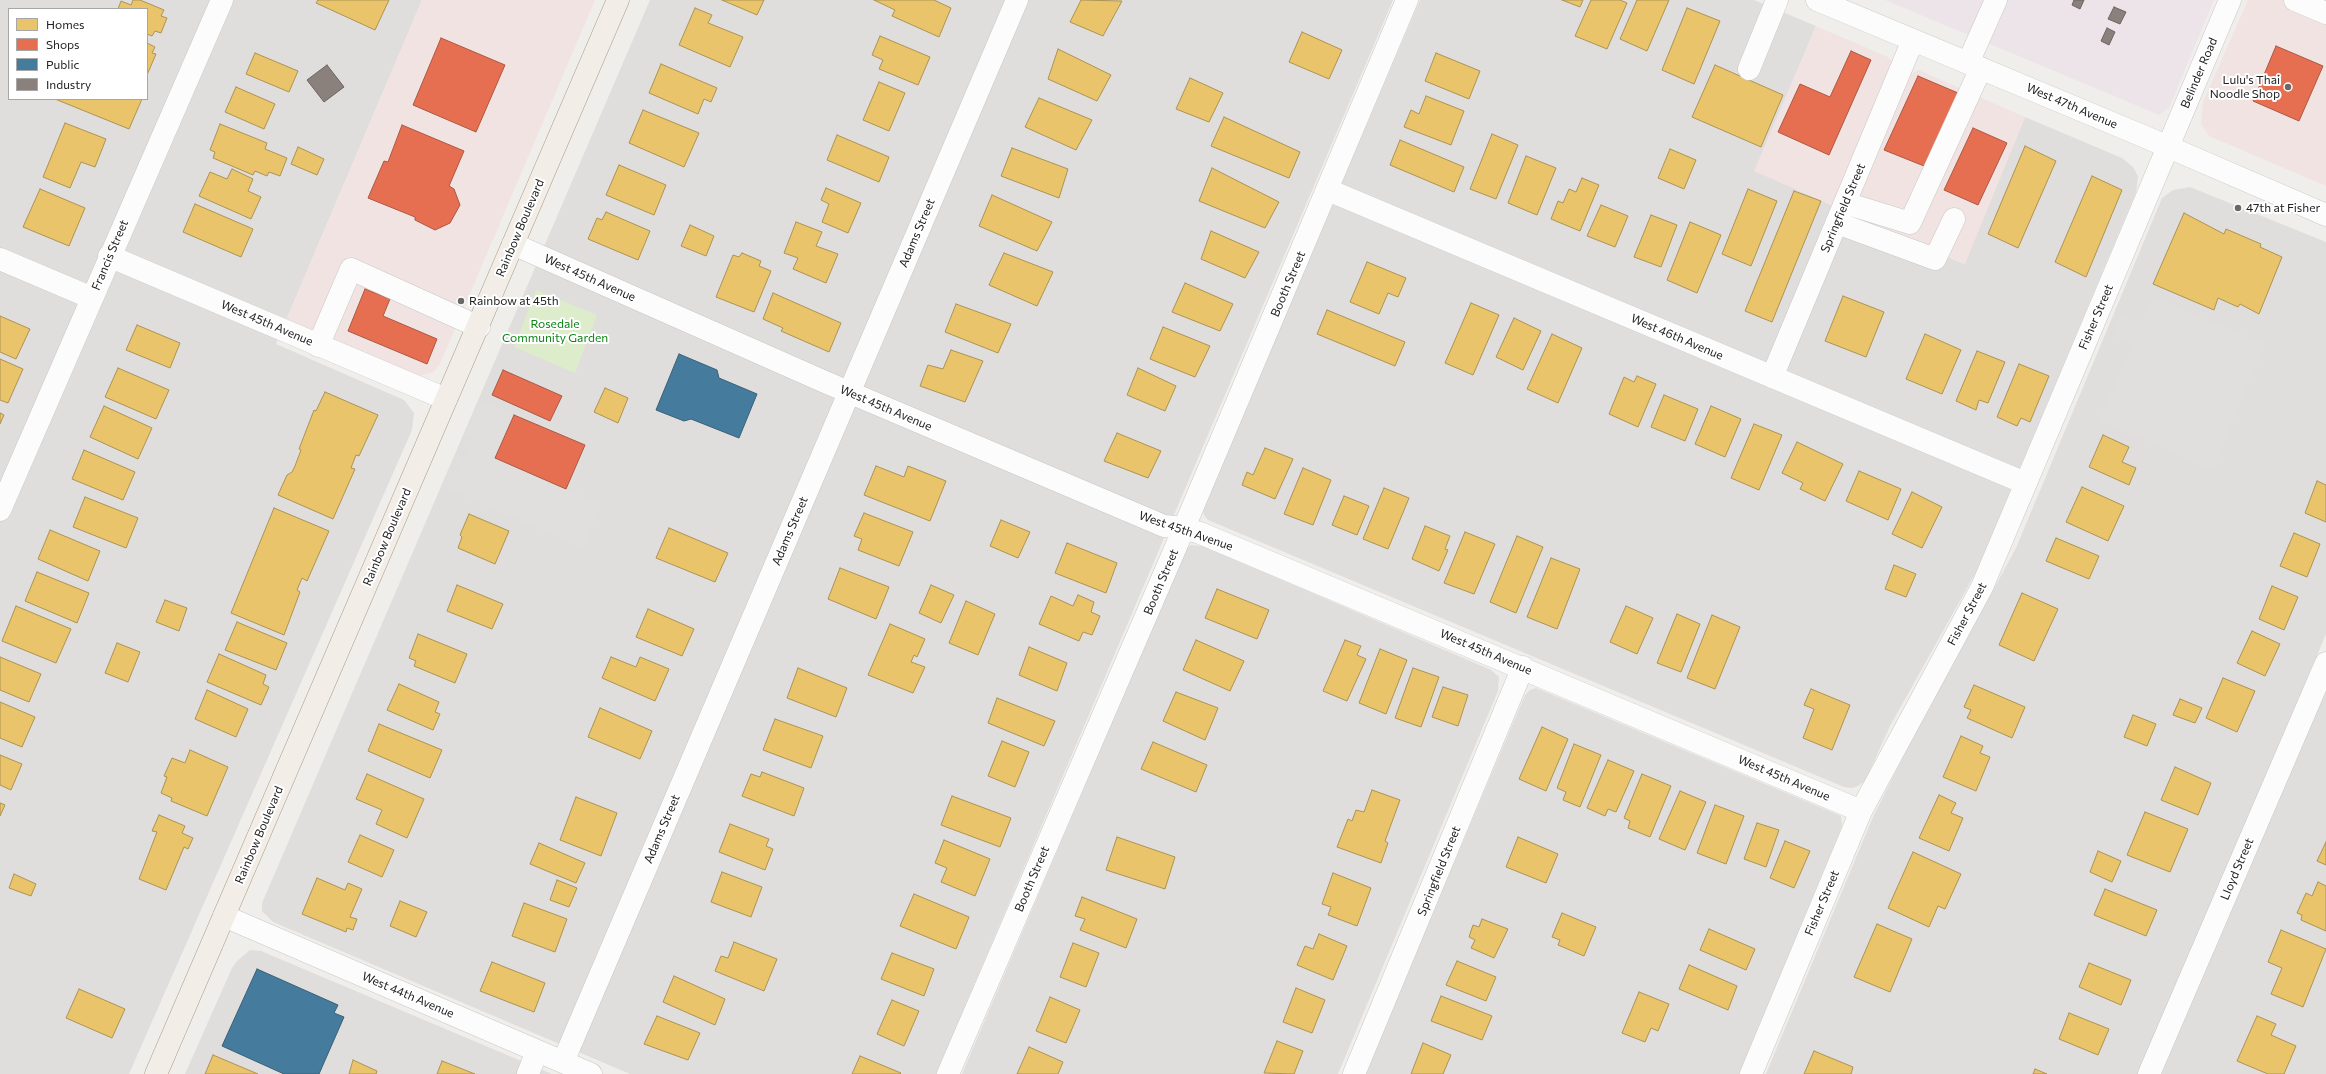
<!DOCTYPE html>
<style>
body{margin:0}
#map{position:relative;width:2326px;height:1074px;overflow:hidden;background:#f0eeeb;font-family:Commissioner,sans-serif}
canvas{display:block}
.legend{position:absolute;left:8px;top:8px;width:140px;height:92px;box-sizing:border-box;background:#fff;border:1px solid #a7a7a7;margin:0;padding:5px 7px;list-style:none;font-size:12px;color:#222}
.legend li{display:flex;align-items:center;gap:8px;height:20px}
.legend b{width:20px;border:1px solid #a7a7a7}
</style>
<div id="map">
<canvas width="2326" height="1074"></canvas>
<ul class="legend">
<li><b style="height:11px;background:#e9c46a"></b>Homes</li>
<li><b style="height:11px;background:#e76f51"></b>Shops</li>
<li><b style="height:11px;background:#457b9d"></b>Public</li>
<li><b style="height:11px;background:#8a817c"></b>Industry</li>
</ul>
</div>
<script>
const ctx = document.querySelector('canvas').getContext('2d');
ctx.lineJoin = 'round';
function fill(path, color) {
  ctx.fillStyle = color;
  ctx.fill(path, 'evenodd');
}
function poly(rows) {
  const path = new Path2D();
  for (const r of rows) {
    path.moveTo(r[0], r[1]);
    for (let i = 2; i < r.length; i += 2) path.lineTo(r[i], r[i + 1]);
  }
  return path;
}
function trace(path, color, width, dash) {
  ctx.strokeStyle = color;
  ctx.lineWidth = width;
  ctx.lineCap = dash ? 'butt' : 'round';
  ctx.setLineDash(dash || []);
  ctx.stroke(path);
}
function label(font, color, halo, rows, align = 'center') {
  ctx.font = font + ' Commissioner,sans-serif';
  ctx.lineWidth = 4;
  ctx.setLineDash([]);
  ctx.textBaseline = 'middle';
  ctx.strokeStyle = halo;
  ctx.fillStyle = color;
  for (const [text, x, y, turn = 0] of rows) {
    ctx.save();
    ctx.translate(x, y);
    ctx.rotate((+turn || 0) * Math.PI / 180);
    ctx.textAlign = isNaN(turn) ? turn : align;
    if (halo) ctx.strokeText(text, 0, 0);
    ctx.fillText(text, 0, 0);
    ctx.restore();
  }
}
fill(poly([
 [0,0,422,0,276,344,404,400,414,413,412,430,129,1074,0,1074],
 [9,9,147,9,147,99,9,99],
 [650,0,1393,0,936,1074,630,1074,273,922,262,911,262,903],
 [1420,0,1754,0,1816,26,1755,171,1964,264,2025,117,2122,158,2133,167,2138,176,2136,192,1976,572,1890,726,1865,781,1858,786,1852,788,1844,787,1208,520,1204,515,1203,508],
 [2190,187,2326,242,2326,634,2140,1074,1766,1074,1873,817,1912,739,2016,548,2162,198,2173,190],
 [1191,545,1203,546,1491,670,1499,677,1498,691,1338,1074,962,1074,1186,549],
 [2326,686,2326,1074,2161,1074],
 [1536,688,1841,816,1842,826,1739,1074,1365,1074,1525,695,1530,690],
 [250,950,261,951,552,1074,185,1074,232,968,237,961]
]), '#dfdedc');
fill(poly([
 [422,0,595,0,440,364,434,372,419,376,407,373,286,321],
 [2248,0,2326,0,2326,186,2209,136,2201,124,2203,102],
 [1816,26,1888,57,1892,62,1832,205,1754,171],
 [1919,70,2025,117,1965,264,1849,212,1908,75]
]), '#f1e3e1');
fill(poly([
 [1885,0,2214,0,2169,108,2159,115]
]), '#ede4e9');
fill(poly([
 [536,290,597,315,575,373,514,347]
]), '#ddeccb');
fill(poly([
 [2153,297,2265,344,2213,470,2099,420,2131,349,2127,341,2112,335,2121,317,2136,323,2143,320],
 [481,400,514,415,495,458,602,505,583,548,442,486,450,469,457,472,473,438,465,435]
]), '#e0dfde');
const homes = poly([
 [133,0,140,0,164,10,161,16,167,18,161,33,155,31,152,36,147,34,147,9,118,9,121,1,131,5,133,0],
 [318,0,389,0,375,30,316,3,318,0],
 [722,0,764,0,757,15,722,0],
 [874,0,934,0,951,8,939,37,892,16,895,10,874,0],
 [1081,0,1122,1,1103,36,1070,22,1081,0],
 [1562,0,1583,0,1580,7,1562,0],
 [1591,0,1620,0,1627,3,1607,49,1575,36,1591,0],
 [1637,0,1669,0,1647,51,1620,39,1637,0],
 [695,8,712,15,708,23,743,37,730,67,679,45,695,8],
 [1687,8,1720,21,1694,84,1662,70,1687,8],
 [1302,32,1342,50,1329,79,1289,62,1302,32],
 [880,36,930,57,918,85,879,69,883,60,872,55,880,36],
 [147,43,155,47,152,53,156,54,147,75,147,43],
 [1058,49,1111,75,1097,101,1048,79,1058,49],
 [255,53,298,71,289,92,246,74,255,53],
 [1436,53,1480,71,1469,99,1425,81,1436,53],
 [661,64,717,88,711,102,704,99,698,114,649,93,661,64],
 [1715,65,1783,95,1761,147,1692,117,1715,65],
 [1190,78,1223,93,1209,122,1176,109,1190,78],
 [879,82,905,93,889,131,863,120,879,82],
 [236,87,275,104,264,129,225,112,236,87],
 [1426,96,1464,111,1451,145,1404,127,1411,110,1419,114,1426,96],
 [1039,98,1092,120,1076,150,1025,127,1039,98],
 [55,99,142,99,129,129,55,99],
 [643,110,699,133,684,167,629,143,643,110],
 [1224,117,1300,152,1289,178,1211,146,1224,117],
 [65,123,106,139,95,167,81,162,70,188,43,177,65,123],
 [220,124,267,143,265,149,287,158,280,176,269,172,267,176,255,171,253,175,213,158,215,152,210,150,220,124],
 [1492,134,1518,145,1496,199,1470,189,1492,134],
 [837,135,889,157,879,182,827,160,837,135],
 [1400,140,1464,167,1454,192,1390,165,1400,140],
 [2025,146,2056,161,2018,248,1988,234,2025,146],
 [298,147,324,159,317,175,291,164,298,147],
 [1012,148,1068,169,1059,198,1001,176,1012,148],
 [1670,149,1696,160,1684,189,1658,178,1670,149],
 [1526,156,1556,168,1537,215,1508,203,1526,156],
 [619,165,666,185,654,215,606,195,619,165],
 [1212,168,1279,202,1265,228,1199,201,1212,168],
 [232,169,253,179,248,191,261,197,251,219,199,196,210,172,227,179,232,169],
 [2092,176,2122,190,2086,277,2055,262,2092,176],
 [1582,178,1599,185,1580,231,1551,219,1558,201,1563,203,1569,189,1576,192,1582,178],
 [826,188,861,203,848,233,822,222,829,204,821,200,826,188],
 [40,189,85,208,69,246,23,227,40,189],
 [1748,189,1777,201,1751,266,1722,254,1748,189],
 [1794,191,1821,201,1772,322,1745,311,1794,191],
 [992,195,1052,222,1037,251,979,226,992,195],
 [195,204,253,229,241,257,183,232,195,204],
 [1601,205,1628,216,1615,247,1587,236,1601,205],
 [606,212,650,231,638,260,588,239,597,218,602,220,606,212],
 [2184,213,2224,234,2226,229,2261,244,2260,247,2282,257,2259,314,2240,304,2238,307,2218,298,2214,310,2153,284,2184,213],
 [1651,215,1677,225,1661,267,1634,257,1651,215],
 [796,222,822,232,816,246,838,254,826,283,793,269,798,258,784,253,796,222],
 [1690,222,1721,235,1697,293,1667,280,1690,222],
 [690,225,714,236,706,256,681,246,690,225],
 [1211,231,1259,252,1245,278,1201,259,1211,231],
 [742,253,761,261,759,266,771,271,754,312,716,297,733,255,739,257,742,253],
 [1004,253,1053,272,1037,306,989,285,1004,253],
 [1367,262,1406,278,1398,297,1388,293,1379,314,1350,302,1367,262],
 [1185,283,1233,304,1220,331,1172,312,1185,283],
 [773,293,841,323,829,352,781,331,783,328,763,319,773,293],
 [1843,296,1884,312,1866,357,1825,341,1843,296],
 [1471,303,1499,315,1473,375,1445,363,1471,303],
 [956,304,1011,324,998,353,945,332,956,304],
 [1327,310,1405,342,1395,366,1317,334,1327,310],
 [0,316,30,329,16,359,0,352,0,316],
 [1514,318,1541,331,1523,370,1496,357,1514,318],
 [137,325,180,343,170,368,126,350,137,325],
 [1163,327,1210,346,1195,377,1150,359,1163,327],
 [1552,334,1582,348,1558,403,1527,389,1552,334],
 [1925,334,1961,350,1942,394,1906,379,1925,334],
 [951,350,983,361,965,402,920,386,928,365,943,369,951,350],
 [1977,351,2005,362,1988,403,1979,400,1976,410,1956,401,1977,351],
 [0,359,23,369,8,403,0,400,0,359],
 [2019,364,2049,376,2030,422,2021,418,2017,426,1997,417,2019,364],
 [118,368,169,390,156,419,105,397,118,368],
 [1138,368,1176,386,1165,411,1127,395,1138,368],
 [1637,376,1656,384,1638,427,1609,414,1624,377,1634,382,1637,376],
 [605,388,628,398,618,423,594,412,605,388],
 [325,392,378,415,359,456,356,455,351,468,355,469,333,519,278,495,287,475,292,472,295,466,301,450,299,449,314,410,316,411,325,392],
 [1664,395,1698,409,1685,441,1651,427,1664,395],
 [104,406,152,428,138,459,90,437,104,406],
 [1711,406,1741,419,1725,457,1695,444,1711,406],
 [0,413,4,415,0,424,0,413],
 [1754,424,1782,435,1759,490,1731,478,1754,424],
 [1117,433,1161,451,1148,478,1104,461,1117,433],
 [2103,435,2129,447,2122,462,2136,468,2129,485,2089,467,2103,435],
 [1797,442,1843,464,1825,501,1800,489,1803,483,1782,473,1797,442],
 [1265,448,1293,459,1275,499,1242,485,1247,472,1253,475,1265,448],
 [84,450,135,472,123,500,72,479,84,450],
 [876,466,904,477,908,466,946,481,930,521,864,495,876,466],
 [1303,468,1331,480,1313,525,1284,514,1303,468],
 [1859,471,1901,489,1888,520,1846,501,1859,471],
 [2317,481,2326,485,2326,522,2305,513,2317,481],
 [2082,487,2124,506,2108,541,2066,522,2082,487],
 [1384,488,1409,498,1388,549,1363,539,1384,488],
 [1912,492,1942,507,1922,548,1892,534,1912,492],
 [1344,496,1369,506,1357,535,1332,525,1344,496],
 [85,497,138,518,126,548,73,527,85,497],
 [274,508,329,531,307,581,302,578,297,590,300,592,284,635,231,613,274,508],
 [864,513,913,532,899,566,858,550,862,539,854,536,864,513],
 [469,514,509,531,495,564,458,548,462,537,460,535,469,514],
 [1001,520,1030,532,1018,558,990,546,1001,520],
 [1425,526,1450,536,1445,549,1448,550,1439,571,1412,559,1425,526],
 [669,528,728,553,715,582,656,558,669,528],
 [50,530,100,551,88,581,38,559,50,530],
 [1465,532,1495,544,1474,594,1444,583,1465,532],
 [2294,533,2320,544,2307,577,2280,566,2294,533],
 [1517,536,1543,547,1516,613,1490,602,1517,536],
 [2056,538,2099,556,2089,579,2046,561,2056,538],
 [1067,543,1117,563,1106,593,1055,573,1067,543],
 [1551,558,1580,569,1557,629,1527,617,1551,558],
 [1894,565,1916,574,1906,597,1885,589,1894,565],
 [840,568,889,587,876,619,828,599,840,568],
 [37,572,89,593,77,623,25,601,37,572],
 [457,585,503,604,492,629,447,611,457,585],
 [931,585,954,595,941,623,919,613,931,585],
 [2272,586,2298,597,2284,630,2259,619,2272,586],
 [1217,589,1269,610,1257,639,1205,618,1217,589],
 [2022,593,2058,609,2034,661,1999,645,2022,593],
 [1078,595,1094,602,1091,612,1100,616,1092,635,1083,632,1079,641,1039,624,1051,596,1073,606,1078,595],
 [165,600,187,608,179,631,156,622,165,600],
 [966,601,995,614,978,655,949,643,966,601],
 [16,606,71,629,56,663,2,641,16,606],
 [1626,606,1653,618,1637,654,1610,642,1626,606],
 [648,609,694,629,682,656,636,637,648,609],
 [1677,614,1700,624,1681,672,1657,663,1677,614],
 [1712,615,1740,627,1715,689,1687,678,1712,615],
 [237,622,287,643,276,670,225,650,237,622],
 [890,624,925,639,917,657,914,655,911,662,925,667,913,693,868,675,890,624],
 [2252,631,2280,644,2265,676,2237,663,2252,631],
 [418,634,467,654,455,683,414,666,416,661,409,658,418,634],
 [1196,640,1244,661,1230,691,1183,670,1196,640],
 [1345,640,1361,646,1357,655,1366,659,1347,701,1323,691,1345,640],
 [117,643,140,652,128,682,105,673,117,643],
 [1029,647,1067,663,1057,691,1019,675,1029,647],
 [1380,649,1407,660,1386,714,1359,703,1380,649],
 [219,654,266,675,263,684,269,687,261,705,207,682,219,654],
 [0,657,41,674,29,702,0,690,0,657],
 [611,657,636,667,640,657,669,669,655,701,602,678,611,657],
 [798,668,847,688,836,717,787,698,798,668],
 [1413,668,1439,677,1421,727,1395,718,1413,668],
 [2223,678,2255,691,2237,732,2206,718,2223,678],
 [399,684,439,702,435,712,440,714,433,730,387,710,399,684],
 [1974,685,2025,707,2012,738,1967,718,1971,710,1964,707,1974,685],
 [1443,687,1468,695,1458,726,1432,717,1443,687],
 [1811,689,1850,705,1832,750,1803,738,1814,709,1804,705,1811,689],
 [207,690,248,709,236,737,195,719,207,690],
 [1176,692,1218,708,1205,740,1163,721,1176,692],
 [997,698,1055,721,1044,746,988,723,997,698],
 [2180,699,2202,708,2195,723,2173,715,2180,699],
 [0,702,35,717,22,747,0,738,0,702],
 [600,708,652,731,640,759,588,737,600,708],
 [2133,715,2156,724,2147,746,2124,737,2133,715],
 [775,719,823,736,811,768,763,750,775,719],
 [379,724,442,750,430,778,368,751,379,724],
 [1542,727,1568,739,1546,791,1519,779,1542,727],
 [1961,736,1983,746,1980,753,1990,757,1976,791,1943,777,1961,736],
 [1002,741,1029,752,1015,787,988,776,1002,741],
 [1153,742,1207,765,1196,792,1141,769,1153,742],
 [1574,744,1601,755,1580,807,1563,800,1566,792,1557,788,1574,744],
 [190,750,228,767,207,816,171,801,172,798,161,793,167,777,164,776,172,758,185,763,190,750],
 [0,755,22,764,11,790,0,785,0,755],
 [1608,760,1634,771,1616,812,1608,809,1605,816,1587,808,1608,760],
 [2175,767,2211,783,2198,815,2161,800,2175,767],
 [762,772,804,788,794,816,742,796,751,774,760,777,762,772],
 [367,774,424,799,407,838,376,824,382,810,356,799,367,774],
 [1642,774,1671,786,1650,837,1628,828,1630,821,1624,818,1642,774],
 [1372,790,1400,800,1385,841,1388,843,1381,863,1337,847,1348,819,1352,821,1356,810,1364,812,1372,790],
 [1680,791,1706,802,1685,850,1659,839,1680,791],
 [1939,795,1956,803,1951,813,1963,818,1949,851,1919,838,1939,795],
 [952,796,1011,818,1000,847,941,825,952,796],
 [576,797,617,813,601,856,560,840,576,797],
 [0,803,5,805,0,816,0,803],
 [1715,805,1744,816,1726,864,1697,853,1715,805],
 [2145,812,2188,829,2170,872,2127,855,2145,812],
 [159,815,185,826,182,833,193,838,188,849,184,847,166,890,139,879,157,832,152,831,159,815],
 [1757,823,1779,830,1766,867,1744,859,1757,823],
 [730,824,769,839,766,846,773,849,765,870,719,852,730,824],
 [360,835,394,850,382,877,348,862,360,835],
 [1117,837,1175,857,1165,889,1106,870,1117,837],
 [1518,837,1558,854,1546,883,1506,867,1518,837],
 [944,840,990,859,975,896,941,882,947,868,935,863,944,840],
 [1785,841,1810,851,1794,888,1770,878,1785,841],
 [2326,842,2326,865,2317,861,2326,842],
 [539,843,585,863,576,883,530,864,539,843],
 [2098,851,2121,861,2112,882,2090,872,2098,851],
 [1913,852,1961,874,1945,909,1938,906,1929,927,1888,908,1913,852],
 [722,872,762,887,751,917,711,902,722,872],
 [1333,873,1371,888,1357,926,1328,915,1331,907,1322,904,1333,873],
 [14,874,36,884,31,896,9,888,14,874],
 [317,878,345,890,348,883,362,889,350,917,357,919,353,930,347,928,346,932,302,914,317,878],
 [557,880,577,888,569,907,550,900,557,880],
 [2318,882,2326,886,2326,931,2301,920,2302,915,2297,913,2306,893,2312,896,2318,882],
 [2105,889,2157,910,2146,936,2094,915,2105,889],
 [914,894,969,917,956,949,900,926,914,894],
 [1082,897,1137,919,1126,948,1080,930,1085,919,1075,916,1082,897],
 [400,901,427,912,416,937,390,926,400,901],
 [524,903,567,919,555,952,512,936,524,903],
 [1562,913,1596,927,1584,956,1558,945,1560,940,1552,937,1562,913],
 [1482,919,1508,929,1494,958,1471,948,1475,940,1469,937,1473,925,1479,927,1482,919],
 [1877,924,1912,939,1890,992,1854,977,1877,924],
 [1709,929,1755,949,1746,970,1700,950,1709,929],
 [2281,930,2326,949,2303,1007,2271,994,2282,968,2268,962,2281,930],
 [1319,934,1347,946,1333,980,1297,965,1305,946,1313,949,1319,934],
 [734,942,777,959,764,991,715,971,721,956,728,958,734,942],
 [1073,943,1099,953,1086,987,1060,977,1073,943],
 [892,953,934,969,924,996,881,979,892,953],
 [1457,961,1496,977,1486,1001,1446,985,1457,961],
 [492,962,545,983,534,1012,480,991,492,962],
 [2089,963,2131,980,2121,1005,2079,987,2089,963],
 [1689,965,1737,986,1728,1010,1679,989,1689,965],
 [674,976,725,999,715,1025,663,1002,674,976],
 [1296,988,1325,1000,1312,1033,1283,1022,1296,988],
 [79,989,125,1009,112,1038,66,1018,79,989],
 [1639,992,1669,1004,1658,1031,1651,1028,1645,1042,1622,1033,1639,992],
 [1441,996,1492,1016,1482,1040,1431,1021,1441,996],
 [1050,997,1080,1010,1066,1043,1036,1031,1050,997],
 [892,1000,919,1011,904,1046,877,1034,892,1000],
 [2069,1013,2109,1029,2098,1055,2059,1039,2069,1013],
 [657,1016,700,1033,688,1060,644,1044,657,1016],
 [2257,1016,2276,1024,2271,1035,2296,1046,2284,1074,2268,1074,2237,1061,2257,1016],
 [1277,1041,1303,1051,1294,1074,1264,1073,1277,1041],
 [1423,1043,1451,1055,1443,1074,1411,1074,1423,1043],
 [1029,1047,1063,1062,1058,1074,1017,1074,1029,1047],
 [1814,1051,1853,1067,1851,1074,1804,1074,1814,1051],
 [213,1055,258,1074,205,1074,213,1055],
 [860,1056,901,1073,900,1074,852,1074,860,1056],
 [353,1060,377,1071,376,1074,349,1074,353,1060],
 [442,1061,475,1074,437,1074,442,1061],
 [2035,1069,2047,1074,2033,1074,2035,1069]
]);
fill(homes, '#e9c46a');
trace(homes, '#ad9354', 1);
const shops = poly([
 [441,38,505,65,476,132,413,105,441,38],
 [2276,46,2323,66,2299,121,2253,101,2276,46],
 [1851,51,1871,60,1829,155,1778,132,1800,84,1830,97,1851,51],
 [1918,76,1958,93,1924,166,1884,150,1918,76],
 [402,125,464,151,449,186,454,189,460,205,450,223,435,230,415,220,415,217,368,198,384,161,388,162,402,125],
 [1973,128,2007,143,1978,205,1944,190,1973,128],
 [365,289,390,299,383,316,437,339,427,364,348,331,365,289],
 [503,370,562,396,550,421,492,395,503,370],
 [514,415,585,445,566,489,495,458,514,415]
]);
fill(shops, '#e76f51');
trace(shops, '#ac5843', 1);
const public = poly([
 [679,354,717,370,719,378,757,394,739,438,691,419,684,421,656,410,679,354],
 [257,969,338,1005,334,1013,344,1017,319,1074,284,1074,222,1046,257,969]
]);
fill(public, '#457b9d');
trace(public, '#3a6078', 1);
const industry = poly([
 [2074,0,2084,0,2080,9,2072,5,2074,0],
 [2114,7,2126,12,2120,24,2108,19,2114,7],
 [2107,28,2115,32,2109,45,2101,41,2107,28],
 [327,65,344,87,324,102,307,80,327,65]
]);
fill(industry, '#8a817c');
trace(industry, '#6b6461', 1);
const minor = poly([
 [1817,0,2143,136,2326,215],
 [2295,0,2326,13],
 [1968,63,1996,0],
 [1749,69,1777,0],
 [1328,190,2025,483],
 [1845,203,1910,223,1981,68],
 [1837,223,1935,259,1954,219],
 [513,244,825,382,1164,526,1184,528,1200,533,1861,811],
 [109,256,446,399],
 [0,259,92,298],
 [318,346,351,269,479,327],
 [1772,377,1913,40],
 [0,510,222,0],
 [224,916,591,1074],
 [563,1062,1017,0],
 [528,1074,537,1051],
 [948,1074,1175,549,1407,0],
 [1354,1074,1523,667],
 [1751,1074,1861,811,1982,587,2230,0],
 [2149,1074,2326,663]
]);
const major = poly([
 [156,1074,618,0]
]);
trace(minor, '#c9c8c7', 23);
trace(major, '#a79c86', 23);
trace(minor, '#fdfcfc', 22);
trace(major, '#f3ede7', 22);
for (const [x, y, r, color] of [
 [2288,87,4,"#6a6968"],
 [2238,208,4,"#6a6968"],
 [461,301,4,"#6a6968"]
]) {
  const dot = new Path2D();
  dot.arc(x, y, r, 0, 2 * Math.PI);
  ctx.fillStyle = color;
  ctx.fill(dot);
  trace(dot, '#fff', 1.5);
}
label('12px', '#222', '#fff', [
 ["Belinder Road",2199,73,-67],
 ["West 47th Avenue",2072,106,23],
 ["Springfield Street",1843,208,-67],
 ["Rainbow Boulevard",520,228,-67],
 ["Adams Street",917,233,-67],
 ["Francis Street",110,255,-67],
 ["West 45th Avenue",590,278,24],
 ["Booth Street",1288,284,-67],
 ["Fisher Street",2096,317,-67],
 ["West 45th Avenue",267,323,23],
 ["West 46th Avenue",1677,337,23],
 ["West 45th Avenue",886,408,23],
 ["Adams Street",790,531,-67],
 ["West 45th Avenue",1186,531,19],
 ["Rainbow Boulevard",387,537,-67],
 ["Booth Street",1161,582,-67],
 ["Fisher Street",1967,614,-62],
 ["West 45th Avenue",1486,652,23],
 ["West 45th Avenue",1784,778,23],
 ["Adams Street",662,829,-67],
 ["Rainbow Boulevard",259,835,-67],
 ["Lloyd Street",2237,869,-67],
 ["Springfield Street",1439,871,-68],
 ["Booth Street",1032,879,-67],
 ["Fisher Street",1822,903,-67],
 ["West 44th Avenue",408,995,23]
]);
label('12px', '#222', '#fff', [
 ["Lulu's Thai",2280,80,"right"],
 ["Noodle Shop",2280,94,"right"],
 ["47th at Fisher",2246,208],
 ["Rainbow at 45th",469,301]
], 'left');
label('12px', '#0c8416', '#fff', [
 ["Rosedale",555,324],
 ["Community Garden",555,338]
]);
</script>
